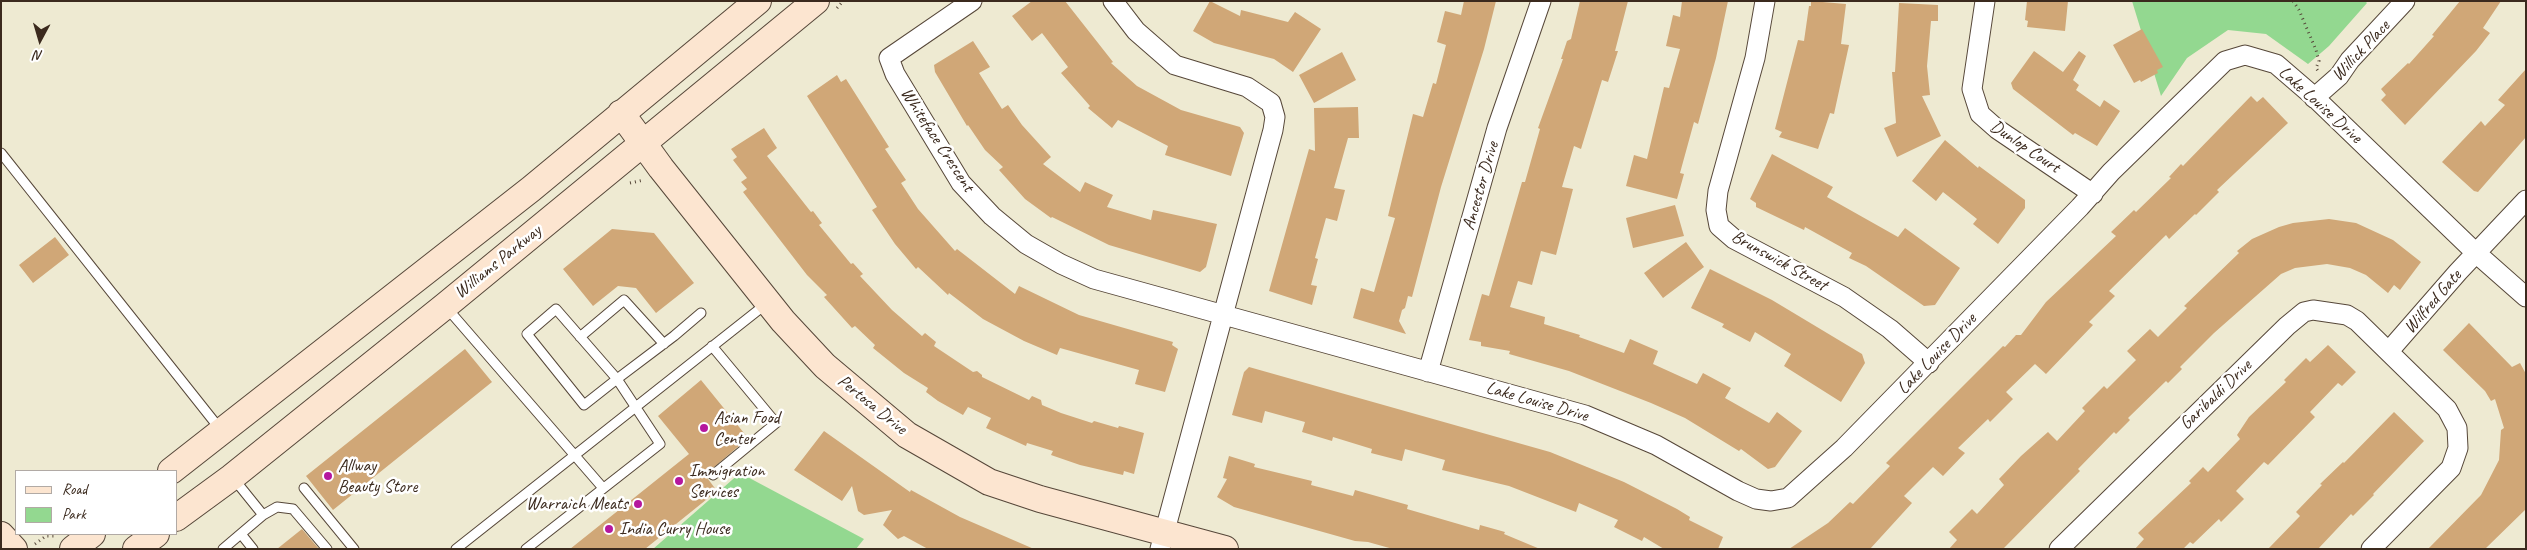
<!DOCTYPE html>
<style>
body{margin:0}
#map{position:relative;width:2527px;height:550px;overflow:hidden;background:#eeead2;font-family:Caveat,sans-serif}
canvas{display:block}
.frame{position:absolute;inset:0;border:2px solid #3b2a1e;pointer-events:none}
.legend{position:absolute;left:15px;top:470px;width:162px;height:65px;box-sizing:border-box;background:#fff;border:1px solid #b1aaa5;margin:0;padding:6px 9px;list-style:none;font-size:15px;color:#3b2a1e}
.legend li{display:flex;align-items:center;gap:10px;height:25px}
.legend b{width:25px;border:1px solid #b1aaa5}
.north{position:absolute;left:15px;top:15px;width:50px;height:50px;-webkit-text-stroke:4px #fff;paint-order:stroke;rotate:186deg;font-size:14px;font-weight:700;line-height:20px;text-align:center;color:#3b2a1e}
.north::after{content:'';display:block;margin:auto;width:18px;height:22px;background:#3b2a1e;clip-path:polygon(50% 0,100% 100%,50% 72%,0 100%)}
</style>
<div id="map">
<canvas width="2527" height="550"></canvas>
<div class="frame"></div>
<ul class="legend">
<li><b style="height:6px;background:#fce5d0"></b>Road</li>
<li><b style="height:14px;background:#93d890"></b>Park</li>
</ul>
<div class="north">N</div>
</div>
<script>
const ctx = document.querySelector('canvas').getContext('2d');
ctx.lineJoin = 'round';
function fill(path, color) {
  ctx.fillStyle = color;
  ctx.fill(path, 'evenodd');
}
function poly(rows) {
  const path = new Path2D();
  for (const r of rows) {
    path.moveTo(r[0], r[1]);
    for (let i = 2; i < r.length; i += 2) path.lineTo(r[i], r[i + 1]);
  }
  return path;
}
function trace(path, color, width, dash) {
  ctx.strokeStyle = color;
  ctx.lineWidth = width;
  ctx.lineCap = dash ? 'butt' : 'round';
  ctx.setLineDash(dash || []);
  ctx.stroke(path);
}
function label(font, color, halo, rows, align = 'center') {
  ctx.font = font + ' Caveat,sans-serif';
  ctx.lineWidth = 5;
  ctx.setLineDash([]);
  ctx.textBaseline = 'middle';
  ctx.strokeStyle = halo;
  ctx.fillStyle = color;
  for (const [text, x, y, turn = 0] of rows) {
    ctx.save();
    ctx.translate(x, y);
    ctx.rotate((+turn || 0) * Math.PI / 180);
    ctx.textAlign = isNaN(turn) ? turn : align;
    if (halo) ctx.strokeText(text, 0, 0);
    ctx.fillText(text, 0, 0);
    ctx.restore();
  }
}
fill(poly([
 [2132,1,2365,1,2367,3,2329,46,2308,64,2266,34,2228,30,2187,58,2161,96],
 [740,473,864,539,856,549,653,549]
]), '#93d890');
fill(poly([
 [1032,1,1065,1,1113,62,1111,63,1137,86,1181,110,1240,127,1244,133,1231,176,1165,155,1168,146,1118,120,1112,128,1088,108,1090,106,1061,73,1068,67,1042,33,1032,41,1012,16],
 [1210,1,1240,16,1241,10,1288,22,1295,12,1321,29,1293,72,1274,59,1214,43,1193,31],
 [1464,1,1496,1,1484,49,1441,187,1412,297,1408,296,1405,308,1402,310,1399,321,1406,334,1353,318,1361,288,1374,292,1395,218,1388,216,1413,114,1423,117,1433,83,1436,84,1446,45,1437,42,1445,11,1461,15],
 [1580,1,1628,1,1615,51,1618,51,1608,82,1602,80,1581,149,1574,146,1562,187,1573,189,1556,255,1541,251,1532,285,1518,281,1510,307,1545,317,1544,324,1580,335,1579,337,1624,353,1630,339,1658,351,1653,364,1697,384,1703,373,1731,388,1725,398,1769,423,1777,412,1802,431,1775,467,1768,469,1741,449,1739,451,1685,418,1651,403,1569,371,1509,354,1510,351,1481,346,1481,342,1469,340,1482,294,1489,296,1522,182,1525,182,1540,129,1538,128,1563,59,1561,59,1567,41,1571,39],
 [1682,1,1728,1,1716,58,1698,124,1694,122,1680,173,1684,174,1677,199,1626,186,1634,155,1647,159,1664,87,1669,88,1680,49,1666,46,1673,15,1680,17],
 [1811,1,1846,4,1841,44,1849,45,1834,114,1830,113,1818,149,1779,137,1782,132,1775,129,1798,40,1804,41,1809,6,1811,6],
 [2027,1,2068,1,2065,31,2027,27,2028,21,2025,20],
 [2460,1,2501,1,2483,28,2490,33,2476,51,2405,125,2381,100,2386,95,2381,89,2408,63,2409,64,2434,36,2432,35],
 [1899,3,1938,5,1938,21,1931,21,1927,66,1930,95,1922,96,1941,136,1897,157,1884,128,1896,123,1892,72,1895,72],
 [2142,29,2163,67,2157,70,2158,73,2141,82,2140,80,2134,83,2113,45],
 [973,41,990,67,979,73,1002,109,1008,105,1022,125,1051,157,1043,164,1080,192,1085,182,1113,195,1107,207,1151,220,1153,210,1217,224,1206,267,1200,272,1109,245,1052,217,1051,218,1025,199,999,170,1003,167,985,150,968,125,967,126,935,72,934,65],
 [2034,51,2063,72,2079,51,2086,56,2073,80,2079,85,2076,90,2100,107,2104,100,2120,111,2097,146,2075,133,2073,135,2013,89,2011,83],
 [1342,52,1356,80,1314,103,1299,75],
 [2526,69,2526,137,2478,192,2474,191,2442,162,2481,121,2485,126,2505,105,2498,100],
 [837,75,841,82,846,79,889,147,885,149,906,180,901,183,918,209,955,251,957,249,1015,294,1019,286,1079,315,1173,342,1172,345,1178,349,1165,392,1135,384,1139,370,1060,348,1057,355,1024,341,983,319,949,293,948,295,918,267,916,269,895,244,872,210,877,207,807,96],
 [2251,96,2257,102,2263,97,2288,123,2217,190,2219,192,2196,215,2195,214,2169,239,2166,235,2109,291,2115,296,2089,322,2093,325,2046,374,2035,364,2006,392,2013,399,1990,422,1988,419,1958,448,1965,453,1943,476,1933,467,1904,496,1912,503,1870,549,1789,549,1828,523,1850,502,1853,504,1890,466,1886,463,2003,346,2005,347,2016,335,2021,335,2046,302,2116,236,2111,232,2134,210,2136,212,2171,178,2169,177,2181,164,2183,166],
 [1358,107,1359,138,1348,138,1334,188,1345,190,1337,221,1326,218,1315,258,1318,259,1311,285,1317,286,1312,305,1269,291,1309,149,1315,151,1314,108],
 [764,128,777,148,767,156,811,212,813,211,822,223,819,225,851,264,853,263,863,274,860,276,892,310,922,336,925,333,936,342,934,346,973,372,977,371,982,375,982,377,1029,400,1032,396,1041,400,1042,405,1061,413,1092,423,1094,421,1118,428,1119,426,1144,433,1134,474,1124,471,1123,475,1080,465,1051,455,1053,451,1027,443,1026,446,986,428,991,418,968,407,963,415,938,401,926,392,928,388,904,373,873,348,875,345,855,326,852,328,824,297,827,295,807,275,743,192,747,189,741,182,747,178,733,160,737,157,731,149],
 [1945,140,1978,168,1979,166,2025,200,2025,208,1998,244,1973,224,1977,219,1943,192,1936,201,1912,181],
 [1772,154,1833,187,1827,197,1898,237,1905,228,1960,268,1935,305,1924,306,1866,266,1849,258,1852,253,1805,227,1804,230,1756,207,1756,203,1750,199],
 [1675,205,1684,236,1633,248,1626,218],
 [2329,219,2356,223,2393,240,2421,262,2400,290,2394,285,2388,293,2366,275,2350,268,2327,264,2295,268,2281,274,2214,333,2180,367,2182,369,2168,383,2166,381,2128,418,2130,420,2116,434,2114,432,2078,469,2080,471,2003,549,1949,549,1957,540,1949,532,1972,509,1977,514,2004,485,1999,479,2021,456,2048,432,2057,441,2085,411,2082,408,2104,386,2107,389,2136,360,2127,351,2150,329,2158,337,2187,308,2184,306,2239,253,2237,251,2252,239,2279,227,2293,223],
 [612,229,654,233,694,283,656,313,636,288,618,286,593,306,563,269],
 [55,237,69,255,33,283,19,265],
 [1686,242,1704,267,1663,298,1644,273],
 [1710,269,1772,300,1862,354,1865,363,1841,402,1784,366,1791,354,1755,332,1750,342,1722,327,1724,324,1691,308],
 [2469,323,2512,367,2520,363,2526,374,2526,509,2485,549,2428,549,2481,495,2499,460,2501,430,2504,428,2495,399,2491,401,2485,391,2443,350],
 [2328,345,2356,372,2342,386,2338,383,2310,412,2315,417,2268,465,2264,462,2236,491,2244,499,2221,522,2219,519,2193,544,2190,542,2183,549,2135,549,2144,539,2138,533,2191,483,2189,481,2203,467,2208,472,2240,439,2237,435,2249,417,2286,382,2284,380,2306,358,2310,362],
 [465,349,492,382,333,510,306,476],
 [1249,367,1550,452,1624,482,1677,509,1690,517,1689,520,1723,537,1718,549,1664,549,1644,537,1642,541,1614,527,1618,520,1579,503,1576,512,1509,486,1442,470,1445,460,1405,449,1402,461,1371,453,1372,449,1333,437,1332,441,1302,432,1305,422,1265,411,1262,423,1232,415,1244,372],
 [701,380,748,438,705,475,717,491,645,549,570,549,689,454,658,416],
 [2394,412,2424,441,2373,494,2374,495,2353,516,2351,514,2318,549,2268,549,2300,516,2296,512,2322,485,2320,484,2343,462,2344,463],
 [824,431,910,492,911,490,960,517,1034,549,928,549,904,536,898,539,883,525,892,510,864,515,858,511,852,486,842,501,794,470],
 [1229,456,1255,464,1254,467,1312,481,1311,485,1353,496,1355,490,1408,505,1407,509,1479,530,1480,525,1505,532,1504,534,1540,549,1393,549,1368,542,1355,541,1234,507,1217,497,1227,479,1223,478],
 [302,529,319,549,277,549]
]), '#d0a777');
const lane = poly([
 [1,153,220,429],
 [446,307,603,488],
 [580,337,624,300,664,344],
 [712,346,776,423,713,475],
 [304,488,354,549],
 [263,515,277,507,293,509,327,549],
 [241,534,253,549],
 [223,549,263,515,234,479],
 [456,549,766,304],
 [526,549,660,444,617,379,556,309,527,334,584,405,617,379,674,336,701,313]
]);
const street = poly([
 [972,1,889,58,895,74,961,183,992,216,1026,244,1061,264,1094,279,1585,415,1656,445,1738,491,1756,499,1771,501,1788,498,1844,448,2080,207,2111,172,2225,61,2245,55,2276,64,2312,95,2476,253,2526,297],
 [1113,1,1136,31,1175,65,1247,87,1271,103,1275,117,1273,130,1160,549],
 [1765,1,1755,58,1718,191,1716,210,1719,226,1734,239,1844,297,1890,329,1929,363],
 [1985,1,1972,89,1980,114,1997,129,2093,194],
 [2314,98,2339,76,2350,60,2405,1],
 [2389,351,2458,272,2526,200],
 [1428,372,1497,128,1541,1],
 [2059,549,2287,326,2304,312,2313,310,2347,315,2357,321,2447,409,2457,428,2458,448,2451,468,2371,549]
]);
const secondary = poly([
 [621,113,661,168,783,321,825,366,907,435,989,482,1040,499,1225,549],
 [171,471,531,189,758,1],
 [176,518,232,477,445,306,816,1],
 [1,535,14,549],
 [73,549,92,534],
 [136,549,156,534]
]);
trace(lane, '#564739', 11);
trace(street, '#564739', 21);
trace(secondary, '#564739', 28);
trace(poly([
 [2293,1,2299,10,2316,50,2319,61,2316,68,2318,71],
 [837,8,843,1],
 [630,183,644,180],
 [35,544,46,536,56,536]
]), '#564739', 3, [1, 4]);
trace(lane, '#fff', 9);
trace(street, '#fff', 19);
trace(secondary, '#fce5d0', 26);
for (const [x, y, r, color] of [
 [704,428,5,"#b5179e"],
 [328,476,5,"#b5179e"],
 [679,481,5,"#b5179e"],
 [638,504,5,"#b5179e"],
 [609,529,5,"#b5179e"]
]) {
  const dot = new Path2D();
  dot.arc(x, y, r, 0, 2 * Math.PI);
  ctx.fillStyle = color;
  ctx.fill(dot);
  trace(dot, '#fff', 2);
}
label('18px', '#3b2a1e', '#fff', [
 ["Willick Place",2361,51,-47],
 ["Lake Louise Drive",2320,105,42],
 ["Whiteface Crescent",937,140,57],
 ["Dunlop Court",2025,147,34],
 ["Ancestor Drive",1481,186,-74],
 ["Brunswick Street",1779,261,29],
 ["Williams Parkway",498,262,-39],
 ["Wilfred Gate",2433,302,-49],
 ["Lake Louise Drive",1937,354,-46],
 ["Garibaldi Drive",2216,395,-44],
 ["Lake Louise Drive",1537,402,16],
 ["Pertosa Drive",872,405,39]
]);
label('18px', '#3b2a1e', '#fff', [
 ["Asian Food",714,418],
 ["Center",714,439],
 ["Allway",338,466],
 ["Beauty Store",338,487],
 ["Immigration",689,471],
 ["Services",689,492],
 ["Warraich Meats",628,504,"right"],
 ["India Curry House",619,529]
], 'left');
</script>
